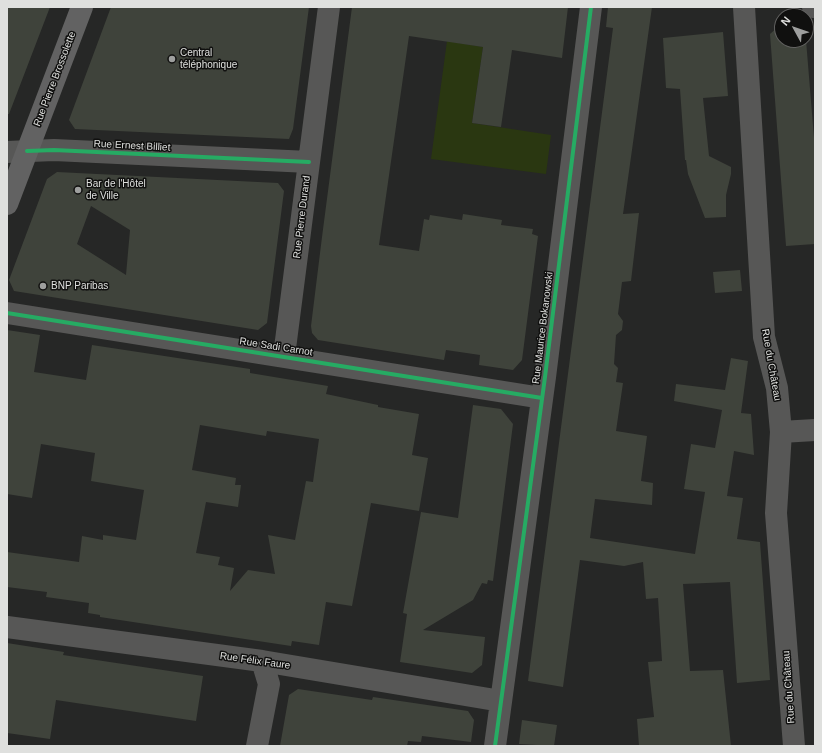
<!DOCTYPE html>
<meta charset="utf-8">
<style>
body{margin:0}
#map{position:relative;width:822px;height:753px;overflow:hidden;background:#262726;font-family:Helvetica,sans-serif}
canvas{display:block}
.frame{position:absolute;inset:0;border:8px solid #dfe0de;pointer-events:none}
.north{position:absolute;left:774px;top:8px;width:40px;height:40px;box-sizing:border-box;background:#10100f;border:1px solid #636362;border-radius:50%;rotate:310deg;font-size:11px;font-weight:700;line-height:16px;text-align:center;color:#dfe0de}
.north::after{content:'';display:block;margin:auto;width:14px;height:18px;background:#9e9f9e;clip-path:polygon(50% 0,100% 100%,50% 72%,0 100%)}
</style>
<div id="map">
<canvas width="822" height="753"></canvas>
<div class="frame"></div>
<div class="north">N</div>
</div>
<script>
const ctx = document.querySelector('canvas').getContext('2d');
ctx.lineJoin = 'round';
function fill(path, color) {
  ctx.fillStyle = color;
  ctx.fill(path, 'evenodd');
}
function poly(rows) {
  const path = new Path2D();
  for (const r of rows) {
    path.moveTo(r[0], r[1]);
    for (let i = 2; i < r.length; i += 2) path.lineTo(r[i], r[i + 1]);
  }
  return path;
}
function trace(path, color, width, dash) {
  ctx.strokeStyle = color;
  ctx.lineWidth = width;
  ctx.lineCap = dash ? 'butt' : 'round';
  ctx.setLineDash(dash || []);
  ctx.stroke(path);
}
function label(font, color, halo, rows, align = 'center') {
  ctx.font = font + ' Helvetica,sans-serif';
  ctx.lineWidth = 3;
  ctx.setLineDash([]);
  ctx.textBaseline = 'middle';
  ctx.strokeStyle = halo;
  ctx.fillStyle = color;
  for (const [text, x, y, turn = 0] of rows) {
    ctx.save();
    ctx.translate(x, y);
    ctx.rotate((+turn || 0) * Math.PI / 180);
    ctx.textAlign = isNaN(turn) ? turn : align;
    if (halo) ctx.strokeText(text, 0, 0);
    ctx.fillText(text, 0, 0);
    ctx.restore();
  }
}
fill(poly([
 [447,41,483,47,472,123,551,135,546,174,431,159]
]), '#2a3711');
fill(poly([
 [7,7,50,7,9,114,7,114],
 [111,7,309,7,293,129,289,139,75,129,69,120],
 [352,7,568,7,562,58,512,50,501,127,472,123,483,47,409,36,379,245,419,251,424,219,429,220,430,215,462,220,463,214,502,220,501,225,533,229,532,234,538,236,522,360,513,370,479,365,480,355,446,350,444,360,318,340,312,333,311,326,322,237],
 [608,7,652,7,623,214,639,213,631,281,622,282,618,314,623,321,622,330,616,335,614,364,618,368,616,382,623,383,616,431,647,436,641,481,653,483,652,505,595,499,590,538,695,554,705,492,684,489,691,444,715,448,722,410,674,401,676,384,725,390,731,358,748,361,741,413,751,414,754,455,734,451,727,496,743,498,737,539,760,542,770,680,737,683,730,582,683,584,690,671,723,670,731,746,639,746,637,719,654,717,648,662,662,661,658,598,646,599,643,562,624,566,580,560,563,687,528,681,613,28,606,27],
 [779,26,782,27,782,40,806,40,815,150,815,244,786,246,770,34],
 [723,32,728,96,703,98,709,156,731,167,731,174,726,195,726,217,705,218,688,174,686,160,685,160,680,89,666,88,663,38],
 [57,172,278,183,284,191,267,323,258,330,14,291,9,280,47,179],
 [91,206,130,230,126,275,77,244],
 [740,270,742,291,715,293,713,272],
 [7,330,40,335,34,372,86,380,92,345,250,369,250,373,328,386,326,394,378,405,378,407,419,414,412,455,428,458,419,511,371,503,352,606,326,602,319,645,292,641,291,646,100,617,100,615,88,613,89,603,46,597,47,592,7,587,7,552,79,562,82,536,103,540,103,535,136,540,144,490,91,481,95,453,41,444,32,498,7,494],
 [200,425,266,436,267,431,319,439,313,482,306,481,295,540,268,535,275,574,248,570,230,591,234,568,218,565,220,557,196,553,206,502,238,507,241,485,235,485,236,478,192,470],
 [473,405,501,409,513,424,493,581,488,580,487,584,482,583,473,600,423,630,485,637,482,665,472,673,400,662,407,614,403,613,421,512,458,518],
 [7,643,64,652,63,655,203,676,196,721,56,700,50,739,7,733],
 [298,689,372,700,373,697,468,711,474,720,471,742,422,736,421,742,408,741,407,746,280,746,289,695],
 [522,720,557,725,554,746,519,744]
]), '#3f433b');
trace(poly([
 [744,7,764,337,777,388,781,432,776,513,794,746],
 [813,7,815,7],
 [7,152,54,150,309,162],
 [7,313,542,398],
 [284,356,329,7],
 [781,432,815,430],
 [7,627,262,661,501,701],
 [257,746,269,684,262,661],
 [495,746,545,377,591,7]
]), '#575756', 22);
trace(poly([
 [7,204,82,7]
]), '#626262', 22);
trace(poly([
 [27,151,54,150,309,162],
 [7,313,542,398],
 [495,746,545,377,591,7]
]), '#26ab63', 4);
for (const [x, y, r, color] of [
 [172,59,4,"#9e9f9e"],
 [78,190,4,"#9e9f9e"],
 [43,286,4,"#9e9f9e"]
]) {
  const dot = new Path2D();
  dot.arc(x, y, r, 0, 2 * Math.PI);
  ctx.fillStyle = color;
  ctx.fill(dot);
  trace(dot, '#10100f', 1.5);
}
label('10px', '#dfe0de', '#10100f', [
 ["Central",180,53],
 ["téléphonique",180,65],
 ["Bar de l'Hôtel",86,184],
 ["de Ville",86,196],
 ["BNP Paribas",51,286]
], 'left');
label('10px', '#dfe0de', '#10100f', [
 ["Rue Pierre Brossolette",55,79,-69],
 ["Rue Ernest Billiet",132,146,3],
 ["Rue Pierre Durand",302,217,-83],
 ["Rue Maurice Bokanowski",543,328,-83],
 ["Rue Sadi Carnot",276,347,9],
 ["Rue du Château",771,365,80],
 ["Rue Félix Faure",255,661,8],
 ["Rue du Château",789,687,-94]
]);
</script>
